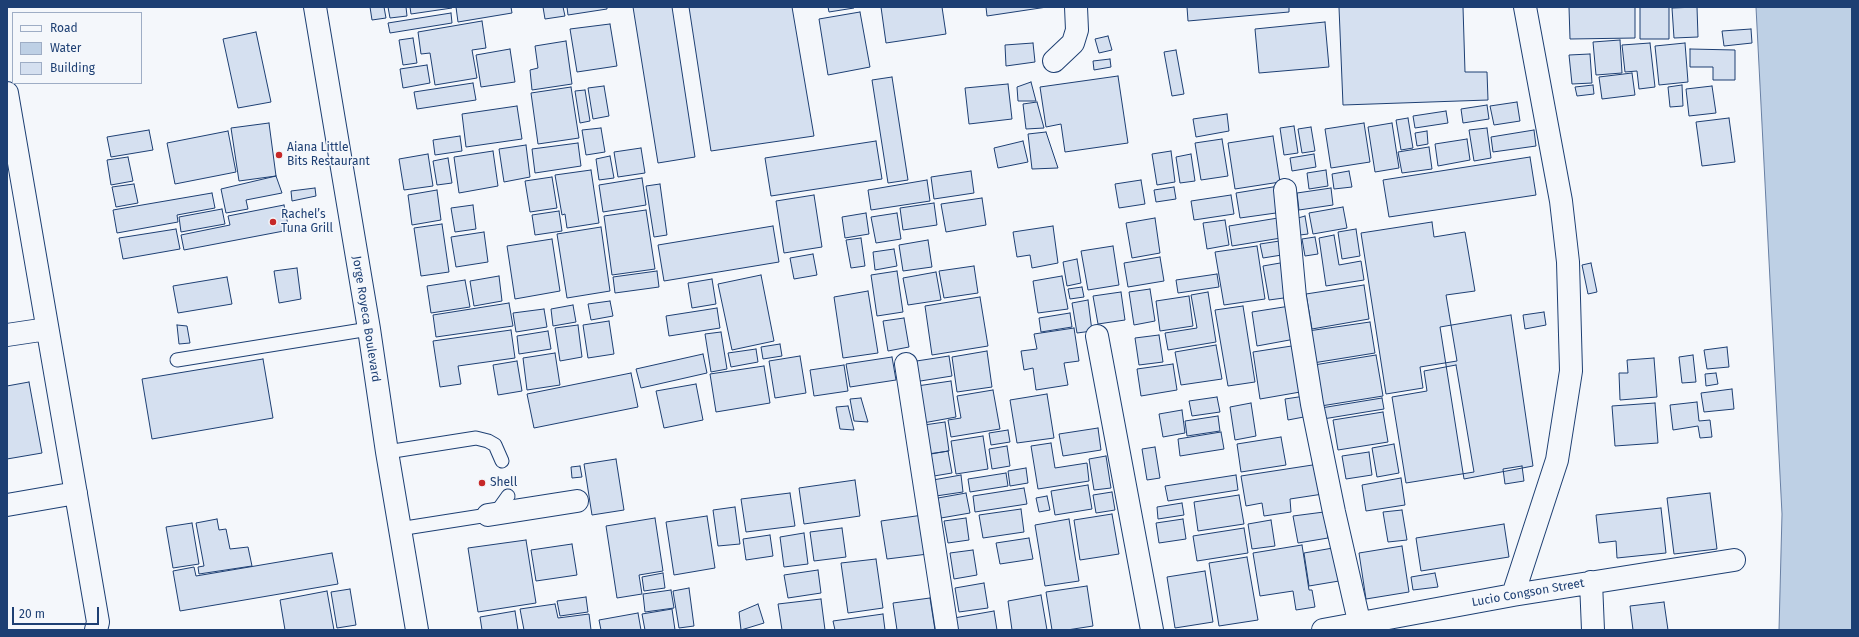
<!DOCTYPE html>
<meta charset="utf-8">
<style>
body{margin:0}
#map{position:relative;width:1859px;height:637px;overflow:hidden;background:#f4f7fb;font-family:"Fira Sans",sans-serif}
canvas{display:block}
.frame{position:absolute;inset:0;border:8px solid #1d3f73;pointer-events:none}
.legend{position:absolute;left:12px;top:12px;width:130px;height:72px;box-sizing:border-box;background:#f4f7fb;border:1px solid #9eadc5;margin:0;padding:5px 7px;list-style:none;font-size:12px;color:#1d3f73}
.legend li{display:flex;align-items:center;gap:8px;height:20px}
.legend b{width:20px;border:1px solid #9eadc5}
.scale{position:absolute;left:12px;top:607px;width:87px;height:18px;box-sizing:border-box;border:2px solid #1d3f73;border-top:0;padding-left:5px;font-size:12px;line-height:14px;white-space:nowrap;color:#1d3f73;-webkit-text-stroke:3px #f4f7fb;paint-order:stroke}
</style>
<div id="map">
<canvas width="1859" height="637"></canvas>
<div class="frame"></div>
<ul class="legend">
<li><b style="height:5px;background:#f4f7fb"></b>Road</li>
<li><b style="height:11px;background:#bed0e5"></b>Water</li>
<li><b style="height:11px;background:#d5e0f0"></b>Building</li>
</ul>
<div class="scale">20 m</div>
</div>
<script>
const ctx = document.querySelector('canvas').getContext('2d');
ctx.lineJoin = 'round';
function fill(path, color) {
  ctx.fillStyle = color;
  ctx.fill(path, 'evenodd');
}
function poly(rows) {
  const path = new Path2D();
  for (const r of rows) {
    path.moveTo(r[0], r[1]);
    for (let i = 2; i < r.length; i += 2) path.lineTo(r[i], r[i + 1]);
  }
  return path;
}
function trace(path, color, width, dash) {
  ctx.strokeStyle = color;
  ctx.lineWidth = width;
  ctx.lineCap = dash ? 'butt' : 'round';
  ctx.setLineDash(dash || []);
  ctx.stroke(path);
}
function label(font, color, halo, rows, align = 'center') {
  ctx.font = font + ' "Fira Sans",sans-serif';
  ctx.lineWidth = 3;
  ctx.setLineDash([]);
  ctx.textBaseline = 'middle';
  ctx.strokeStyle = halo;
  ctx.fillStyle = color;
  for (const [text, x, y, turn = 0] of rows) {
    ctx.save();
    ctx.translate(x, y);
    ctx.rotate((+turn || 0) * Math.PI / 180);
    ctx.textAlign = isNaN(turn) ? turn : align;
    if (halo) ctx.strokeText(text, 0, 0);
    ctx.fillText(text, 0, 0);
    ctx.restore();
  }
}
const water = poly([
 [1756,7,1852,7,1852,630,1779,630,1782,514,1756,7]
]);
fill(water, '#bed0e5');
trace(water, '#687fa3', 1);
const building = poly([
 [370,7,384,7,386,18,372,20,370,7],
 [388,7,406,7,407,16,390,18,388,7],
 [410,7,452,7,452,8,411,14,410,7],
 [456,7,511,7,512,13,458,22,456,7],
 [543,7,563,7,565,16,545,19,543,7],
 [567,7,607,7,607,9,568,15,567,7],
 [633,7,672,7,695,157,658,163,633,7],
 [689,7,792,7,814,136,711,151,689,7],
 [828,7,854,7,854,8,829,12,828,7],
 [881,7,942,7,946,34,886,43,881,7],
 [986,7,1047,7,987,16,986,7],
 [1187,7,1289,7,1289,12,1188,21,1187,7],
 [1339,7,1463,7,1465,72,1487,72,1488,100,1343,105,1339,7],
 [1569,7,1635,7,1635,38,1570,39,1569,7],
 [1640,7,1669,7,1669,39,1640,39,1640,7],
 [1697,7,1698,37,1674,38,1672,8,1697,7],
 [860,12,870,67,828,75,819,19,860,12],
 [451,13,452,23,390,33,388,23,451,13],
 [482,21,486,48,472,50,477,78,435,85,430,53,421,54,418,32,482,21],
 [1325,22,1329,67,1259,73,1255,29,1325,22],
 [610,24,617,66,577,72,570,29,610,24],
 [1751,29,1752,43,1724,46,1722,31,1751,29],
 [256,32,271,102,238,108,223,39,256,32],
 [1108,36,1112,50,1099,53,1095,39,1108,36],
 [413,38,417,63,403,65,399,40,413,38],
 [1620,40,1622,73,1596,75,1593,42,1620,40],
 [566,41,572,84,532,90,530,70,538,68,535,46,566,41],
 [1033,43,1035,62,1006,66,1005,45,1033,43],
 [1650,43,1655,87,1639,89,1637,71,1625,72,1622,45,1650,43],
 [1685,43,1688,82,1659,85,1655,46,1685,43],
 [510,49,515,82,481,87,476,55,510,49],
 [1690,49,1735,50,1735,80,1713,80,1713,67,1690,67,1690,49],
 [1176,50,1184,94,1172,96,1164,52,1176,50],
 [1590,54,1592,83,1572,84,1569,55,1590,54],
 [1110,59,1111,67,1094,70,1093,61,1110,59],
 [427,65,430,83,403,88,400,69,427,65],
 [1632,73,1635,95,1602,99,1599,77,1632,73],
 [1118,76,1128,143,1065,152,1061,124,1046,127,1040,87,1118,76],
 [892,77,908,180,888,183,872,80,892,77],
 [1031,82,1036,101,1018,101,1017,87,1031,82],
 [473,83,476,100,417,109,414,92,473,83],
 [1008,84,1012,119,969,124,965,88,1008,84],
 [1593,85,1594,94,1577,96,1575,87,1593,85],
 [1682,85,1683,106,1670,107,1668,87,1682,85],
 [604,86,609,116,593,119,588,88,604,86],
 [1712,86,1716,113,1689,116,1686,89,1712,86],
 [571,87,579,138,538,144,531,93,571,87],
 [585,90,590,121,580,123,575,91,585,90],
 [1037,102,1044,128,1026,129,1023,104,1037,102],
 [1517,102,1520,121,1494,125,1490,106,1517,102],
 [1487,105,1489,119,1463,123,1461,109,1487,105],
 [517,106,522,139,466,147,462,114,517,106],
 [1446,111,1448,123,1415,128,1413,116,1446,111],
 [1227,114,1229,131,1196,137,1193,119,1227,114],
 [1408,118,1413,148,1401,150,1396,120,1408,118],
 [1729,118,1735,162,1702,166,1696,122,1729,118],
 [269,123,276,176,239,181,231,128,269,123],
 [1364,123,1370,162,1331,168,1325,129,1364,123],
 [1392,123,1399,168,1375,172,1368,127,1392,123],
 [1294,126,1298,153,1284,155,1280,128,1294,126],
 [1311,127,1315,151,1302,153,1298,129,1311,127],
 [601,128,605,152,586,155,582,130,601,128],
 [1487,128,1491,158,1474,161,1469,130,1487,128],
 [149,130,153,150,111,157,107,137,149,130],
 [1534,130,1536,146,1493,152,1491,137,1534,130],
 [228,131,236,172,175,184,167,143,228,131],
 [1427,131,1428,144,1417,146,1415,133,1427,131],
 [1046,132,1058,168,1032,169,1028,134,1046,132],
 [460,136,462,151,435,155,433,140,460,136],
 [1273,136,1280,182,1235,189,1228,143,1273,136],
 [1222,139,1228,176,1201,180,1195,143,1222,139],
 [1467,139,1470,160,1438,166,1435,144,1467,139],
 [876,141,882,179,771,196,765,158,876,141],
 [1023,141,1028,162,998,168,994,148,1023,141],
 [578,143,581,166,535,173,532,149,578,143],
 [526,145,530,177,504,182,499,149,526,145],
 [1429,147,1432,169,1402,173,1398,152,1429,147],
 [641,148,645,173,618,177,614,152,641,148],
 [493,151,498,186,459,193,454,157,493,151],
 [1171,151,1175,182,1157,185,1152,154,1171,151],
 [428,154,433,186,404,190,399,159,428,154],
 [1191,154,1195,181,1180,183,1176,157,1191,154],
 [1314,154,1316,167,1292,171,1290,158,1314,154],
 [610,156,614,178,599,180,596,159,610,156],
 [128,157,133,181,111,185,107,160,128,157],
 [1530,157,1536,195,1389,217,1383,180,1530,157],
 [448,158,452,183,437,185,433,161,448,158],
 [591,170,599,223,567,228,565,214,562,215,555,175,591,170],
 [1326,170,1328,186,1309,189,1307,173,1326,170],
 [971,171,974,193,934,199,931,177,971,171],
 [1349,171,1352,187,1334,189,1332,174,1349,171],
 [276,176,282,193,246,200,248,209,226,213,221,189,276,176],
 [552,177,557,208,530,212,525,181,552,177],
 [642,178,646,205,603,212,599,185,642,178],
 [927,180,930,201,871,210,868,190,927,180],
 [1141,180,1145,204,1119,208,1115,184,1141,180],
 [134,184,138,203,116,207,112,187,134,184],
 [660,184,667,235,654,237,646,186,660,184],
 [1279,186,1283,212,1240,218,1236,193,1279,186],
 [1174,187,1176,199,1156,202,1154,190,1174,187],
 [315,188,316,196,292,201,291,191,315,188],
 [1331,188,1333,205,1299,210,1297,193,1331,188],
 [437,190,441,220,412,225,408,195,437,190],
 [212,193,215,208,177,215,178,222,117,233,113,210,212,193],
 [814,195,822,247,784,253,776,201,814,195],
 [1231,195,1234,214,1194,220,1191,201,1231,195],
 [982,198,986,225,946,232,941,204,982,198],
 [934,203,937,225,903,230,900,208,934,203],
 [284,205,289,230,184,250,181,235,230,225,228,216,284,205],
 [473,205,476,229,455,232,451,208,473,205],
 [1343,207,1347,228,1313,234,1309,213,1343,207],
 [222,209,225,224,181,232,179,217,222,209],
 [646,210,655,269,612,275,604,216,646,210],
 [559,211,562,231,535,235,532,215,559,211],
 [866,213,869,234,845,238,842,217,866,213],
 [897,213,901,239,876,243,871,217,897,213],
 [1305,216,1308,234,1300,235,1298,218,1305,216],
 [1155,218,1160,253,1132,258,1126,223,1155,218],
 [1278,218,1281,238,1232,246,1229,226,1278,218],
 [1225,220,1229,245,1207,249,1203,223,1225,220],
 [1432,222,1434,237,1465,232,1475,291,1446,295,1457,361,1420,367,1423,388,1386,394,1361,233,1432,222],
 [442,224,449,272,421,276,414,228,442,224],
 [773,226,779,262,664,281,658,245,773,226],
 [1053,226,1058,263,1032,268,1030,255,1017,257,1013,232,1053,226],
 [601,227,610,291,567,298,557,234,601,227],
 [176,229,180,249,123,259,119,238,176,229],
 [1356,229,1360,256,1342,259,1338,232,1356,229],
 [484,232,488,262,456,267,451,237,484,232],
 [1334,235,1339,265,1361,261,1364,280,1326,286,1319,238,1334,235],
 [1315,237,1318,254,1305,256,1302,239,1315,237],
 [861,238,865,266,851,268,846,240,861,238],
 [552,239,560,291,515,299,507,246,552,239],
 [928,240,932,267,903,271,899,245,928,240],
 [1286,240,1288,254,1263,258,1260,244,1286,240],
 [1113,246,1119,285,1088,290,1081,251,1113,246],
 [1257,246,1265,299,1224,305,1215,252,1257,246],
 [894,249,897,266,875,270,873,252,894,249],
 [813,254,817,275,794,279,790,258,813,254],
 [1160,257,1164,281,1128,287,1124,263,1160,257],
 [1077,259,1081,283,1067,286,1063,262,1077,259],
 [1286,262,1291,297,1269,300,1263,266,1286,262],
 [1591,263,1597,292,1588,294,1582,265,1591,263],
 [974,266,978,293,944,298,939,271,974,266],
 [297,268,301,299,279,303,274,271,297,268],
 [657,271,659,287,615,293,613,277,657,271],
 [897,271,903,312,877,316,871,275,897,271],
 [936,272,941,300,908,305,903,278,936,272],
 [1217,274,1219,287,1178,293,1176,280,1217,274],
 [761,275,774,341,732,350,718,284,761,275],
 [499,276,502,301,474,306,470,281,499,276],
 [1062,276,1068,309,1038,313,1033,281,1062,276],
 [227,277,232,304,178,313,173,286,227,277],
 [712,279,716,304,692,308,688,283,712,279],
 [465,280,470,307,431,313,427,286,465,280],
 [1364,285,1369,319,1312,329,1306,294,1364,285],
 [1082,287,1084,297,1070,299,1068,289,1082,287],
 [1150,289,1155,321,1134,325,1129,292,1150,289],
 [868,291,878,353,843,358,834,297,868,291],
 [1121,292,1125,320,1098,324,1093,296,1121,292],
 [1208,292,1216,342,1168,350,1165,333,1197,328,1191,295,1208,292],
 [1189,296,1193,326,1160,331,1156,301,1189,296],
 [980,297,988,346,932,355,925,306,980,297],
 [1088,300,1092,331,1077,333,1072,303,1088,300],
 [610,301,613,316,591,320,588,304,610,301],
 [509,303,513,326,436,337,433,315,509,303],
 [573,305,576,322,553,326,551,309,573,305],
 [1243,306,1255,382,1228,386,1215,310,1243,306],
 [1290,306,1295,339,1257,346,1252,312,1290,306],
 [717,308,720,328,669,336,666,316,717,308],
 [544,309,547,327,516,332,513,313,544,309],
 [1544,312,1546,325,1525,329,1523,315,1544,312],
 [1070,313,1072,327,1041,332,1039,318,1070,313],
 [1511,315,1533,466,1464,479,1440,327,1511,315],
 [904,318,909,347,888,351,883,321,904,318],
 [609,321,614,354,588,358,583,325,609,321],
 [1370,322,1375,353,1313,363,1308,331,1370,322],
 [177,325,187,326,190,343,179,344,177,325],
 [578,325,582,357,560,361,555,328,578,325],
 [1074,328,1079,361,1064,363,1068,385,1036,390,1033,368,1024,370,1021,351,1037,349,1034,334,1074,328],
 [511,330,515,358,458,366,461,384,440,387,433,341,511,330],
 [548,331,551,349,519,354,517,336,548,331],
 [721,332,727,369,711,372,705,334,721,332],
 [1159,335,1163,362,1139,365,1135,338,1159,335],
 [780,344,782,356,763,359,761,347,780,344],
 [1216,345,1222,379,1181,385,1175,352,1216,345],
 [1298,345,1306,391,1260,399,1253,352,1298,345],
 [1727,347,1729,367,1707,369,1704,350,1727,347],
 [756,349,758,362,731,367,728,353,756,349],
 [987,351,992,387,957,392,952,357,987,351],
 [555,353,560,385,527,390,523,358,555,353],
 [703,354,707,373,641,388,636,369,703,354],
 [1376,355,1383,396,1321,406,1314,365,1376,355],
 [1693,355,1696,382,1682,383,1679,357,1693,355],
 [800,356,806,393,775,398,769,361,800,356],
 [949,356,952,376,914,382,910,362,949,356],
 [892,357,896,380,850,387,846,364,892,357],
 [1654,358,1657,397,1620,400,1619,373,1628,373,1627,360,1654,358],
 [263,359,273,418,152,439,142,379,263,359],
 [517,361,522,391,498,395,493,365,517,361],
 [1173,364,1177,390,1141,396,1137,369,1173,364],
 [844,365,848,391,814,396,810,370,844,365],
 [1456,365,1474,472,1406,483,1392,397,1427,391,1424,371,1456,365],
 [764,366,770,403,716,412,710,374,764,366],
 [631,373,638,407,534,428,527,394,631,373],
 [1716,373,1718,384,1706,386,1705,374,1716,373],
 [951,381,956,417,923,423,917,386,951,381],
 [29,382,42,453,7,459,7,386,29,382],
 [696,384,703,420,664,428,656,391,696,384],
 [1732,389,1734,409,1704,412,1701,393,1732,389],
 [993,390,1000,429,951,437,948,420,961,418,957,396,993,390],
 [1047,394,1054,438,1017,443,1010,400,1047,394],
 [1305,396,1309,416,1288,420,1285,399,1305,396],
 [1217,397,1220,412,1192,416,1189,401,1217,397],
 [861,398,868,422,854,421,850,399,861,398],
 [1382,398,1384,409,1323,419,1321,408,1382,398],
 [1697,402,1699,421,1710,420,1712,437,1700,438,1698,426,1673,430,1670,405,1697,402],
 [1251,403,1256,436,1235,440,1230,407,1251,403],
 [1655,403,1658,443,1615,446,1612,406,1655,403],
 [848,406,854,430,840,429,836,407,848,406],
 [1182,410,1185,433,1163,437,1159,414,1182,410],
 [1383,412,1388,442,1338,450,1333,420,1383,412],
 [1218,416,1220,431,1187,436,1185,421,1218,416],
 [945,422,949,451,928,454,924,425,945,422],
 [1098,428,1101,450,1063,456,1059,434,1098,428],
 [1008,430,1010,442,991,445,989,433,1008,430],
 [1221,432,1224,449,1180,456,1178,439,1221,432],
 [983,436,988,469,956,474,951,441,983,436],
 [1281,437,1286,465,1241,472,1237,444,1281,437],
 [1051,443,1055,468,1087,463,1089,481,1038,489,1031,446,1051,443],
 [1394,444,1399,473,1377,477,1372,448,1394,444],
 [1007,446,1010,466,992,469,989,449,1007,446],
 [1155,447,1160,478,1147,480,1142,449,1155,447],
 [948,451,952,473,934,476,931,454,948,451],
 [1369,452,1372,475,1346,479,1342,456,1369,452],
 [1106,456,1111,488,1094,490,1089,459,1106,456],
 [616,459,624,510,592,515,584,464,616,459],
 [1319,464,1323,494,1290,499,1291,512,1264,516,1262,503,1246,506,1241,476,1319,464],
 [580,466,582,477,572,478,571,467,580,466],
 [1522,466,1524,481,1505,484,1503,469,1522,466],
 [1026,468,1028,483,1010,486,1008,471,1026,468],
 [1006,473,1008,486,970,492,968,479,1006,473],
 [961,475,963,492,936,496,933,480,961,475],
 [1236,475,1238,490,1168,501,1165,486,1236,475],
 [1401,478,1405,505,1366,511,1362,485,1401,478],
 [855,480,860,516,804,524,799,488,855,480],
 [1088,485,1092,509,1055,515,1051,491,1088,485],
 [1024,488,1027,504,975,512,973,496,1024,488],
 [1112,492,1115,510,1096,513,1093,495,1112,492],
 [790,493,795,526,746,532,741,499,790,493],
 [966,493,970,513,941,518,938,498,966,493],
 [1710,493,1717,549,1674,554,1667,498,1710,493],
 [1239,495,1244,524,1198,531,1194,502,1239,495],
 [1047,496,1050,510,1039,512,1036,498,1047,496],
 [1182,503,1184,515,1158,519,1157,507,1182,503],
 [735,507,740,544,718,546,713,510,735,507],
 [1661,508,1666,553,1617,558,1616,541,1599,543,1596,515,1661,508],
 [1021,509,1024,532,983,538,979,515,1021,509],
 [1402,510,1407,540,1388,542,1383,512,1402,510],
 [1324,512,1328,538,1298,543,1293,516,1324,512],
 [1112,514,1119,554,1080,560,1074,520,1112,514],
 [923,515,928,554,887,559,881,521,923,515],
 [707,516,715,568,674,575,666,522,707,516],
 [655,518,663,571,639,575,642,594,617,598,606,526,655,518],
 [966,518,969,540,948,543,944,521,966,518],
 [217,519,219,530,226,529,230,549,248,547,252,566,199,574,198,567,204,566,196,523,217,519],
 [1069,519,1079,581,1045,586,1035,525,1069,519],
 [1183,519,1186,539,1159,543,1156,523,1183,519],
 [1271,520,1275,546,1252,549,1248,524,1271,520],
 [192,523,199,564,173,568,166,527,192,523],
 [1504,524,1509,557,1421,571,1416,538,1504,524],
 [842,528,846,557,814,561,810,532,842,528],
 [1244,528,1248,553,1197,561,1193,536,1244,528],
 [804,533,808,564,784,567,780,537,804,533],
 [770,535,773,556,746,560,743,539,770,535],
 [1029,538,1033,559,1000,564,996,543,1029,538],
 [526,540,536,603,478,612,468,548,526,540],
 [572,544,577,575,536,581,531,550,572,544],
 [1302,545,1309,590,1312,590,1315,607,1296,610,1293,591,1260,596,1253,553,1302,545],
 [1402,546,1409,592,1366,599,1359,553,1402,546],
 [1333,548,1339,581,1309,586,1304,553,1333,548],
 [973,550,977,575,954,579,950,553,973,550],
 [332,553,338,584,180,611,173,571,194,567,196,576,332,553],
 [1247,557,1258,620,1219,626,1209,563,1247,557],
 [876,559,883,608,848,613,841,563,876,559],
 [818,570,821,593,788,598,784,575,818,570],
 [1205,571,1213,622,1175,628,1167,577,1205,571],
 [663,573,665,588,644,591,642,577,663,573],
 [1435,573,1438,587,1413,590,1411,577,1435,573],
 [984,583,988,608,959,612,955,588,984,583],
 [1087,586,1093,626,1067,630,1052,630,1046,592,1087,586],
 [689,588,694,626,679,628,673,591,689,588],
 [350,589,356,625,337,628,331,592,350,589],
 [671,590,674,608,645,612,643,594,671,590],
 [327,591,334,630,285,630,280,600,327,591],
 [1041,595,1047,630,1012,630,1008,601,1041,595],
 [586,597,588,612,560,616,557,601,586,597],
 [930,598,935,630,897,630,893,603,930,598],
 [821,599,825,630,782,630,778,604,821,599],
 [1664,602,1668,630,1633,630,1630,606,1664,602],
 [555,604,558,618,589,614,591,630,524,630,520,609,555,604],
 [758,604,764,623,741,630,739,612,758,604],
 [672,609,675,630,645,630,642,614,672,609],
 [515,611,518,630,482,630,480,617,515,611],
 [994,611,997,630,956,630,954,618,994,611],
 [638,613,641,630,601,630,599,620,638,613],
 [883,614,885,630,835,630,833,621,883,614]
]);
fill(building, '#d5e0f0');
trace(building, '#1d3f73', 1);
const lane = poly([
 [177,360,369,329],
 [387,452,476,438,488,441,495,445,502,461],
 [399,529,488,515,498,510,508,496]
]);
const street = poly([
 [1054,61,1073,43,1077,30,1076,7],
 [7,93,98,622,96,630],
 [1285,190,1295,297,1312,404,1334,512,1361,630],
 [7,335,47,329],
 [1097,336,1152,630],
 [906,364,947,630],
 [7,505,76,493],
 [488,515,577,501],
 [1591,582,1593,630],
 [1513,595,1557,460,1571,371,1568,262,1561,201,1525,7],
 [1323,630,1513,595,1734,560]
]);
const secondary = poly([
 [315,7,369,329,387,452,417,630]
]);
trace(lane, '#1d3f73', 15);
trace(street, '#1d3f73', 24);
trace(secondary, '#1d3f73', 24);
trace(lane, '#f4f7fb', 13);
trace(street, '#f4f7fb', 22);
trace(secondary, '#f4f7fb', 22);
for (const [x, y, r, color] of [
 [279,155,4,"#c62828"],
 [273,222,4,"#c62828"],
 [482,483,4,"#c62828"]
]) {
  const dot = new Path2D();
  dot.arc(x, y, r, 0, 2 * Math.PI);
  ctx.fillStyle = color;
  ctx.fill(dot);
  trace(dot, '#f4f7fb', 1.5);
}
label('12px', '#1d3f73', '#f4f7fb', [
 ["Aiana Little",287,148],
 ["Bits Restaurant",287,162],
 ["Rachel’s",281,215],
 ["Tuna Grill",281,229],
 ["Shell",490,483]
], 'left');
label('12px', '#1d3f73', '#f4f7fb', [
 ["Jorge Royeca Boulevard",366,319,81],
 ["Lucio Congson Street",1528,593,-10]
]);
</script>
